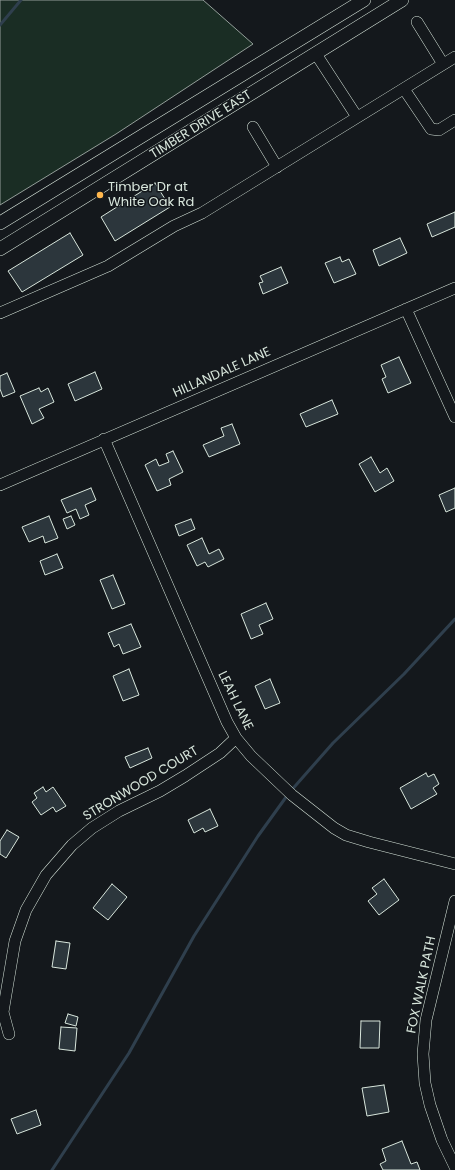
<!DOCTYPE html>
<style>
body{margin:0}
canvas{display:block;background:#14181c}
</style>
<canvas width="455" height="1170"></canvas>
<script>
const ctx = document.querySelector('canvas').getContext('2d');
ctx.lineJoin = 'round';
function fill(path, color) {
  ctx.fillStyle = color;
  ctx.fill(path, 'evenodd');
}
function poly(rows) {
  const path = new Path2D();
  for (const r of rows) {
    path.moveTo(r[0], r[1]);
    for (let i = 2; i < r.length; i += 2) path.lineTo(r[i], r[i + 1]);
  }
  return path;
}
function trace(path, color, width, dash) {
  ctx.strokeStyle = color;
  ctx.lineWidth = width;
  ctx.lineCap = dash ? 'butt' : 'round';
  ctx.setLineDash(dash || []);
  ctx.stroke(path);
}
function label(font, color, halo, rows, align = 'center') {
  ctx.font = font + ' Poppins,sans-serif';
  ctx.lineWidth = 3;
  ctx.setLineDash([]);
  ctx.textBaseline = 'middle';
  ctx.strokeStyle = halo;
  ctx.fillStyle = color;
  for (const [text, x, y, turn = 0] of rows) {
    ctx.save();
    ctx.translate(x, y);
    ctx.rotate((+turn || 0) * Math.PI / 180);
    ctx.textAlign = isNaN(turn) ? turn : align;
    if (halo) ctx.strokeText(text, 0, 0);
    ctx.fillText(text, 0, 0);
    ctx.restore();
  }
}
const green = poly([
 [0,0,203,0,253,44,116,134,0,205,0,0]
]);
fill(green, '#1a2d24');
trace(green, '#939e99', 1);
trace(poly([
 [0,25,21,0],
 [52,1170,129,1053,194,936,258,836,289,793,333,743,404,674,455,619]
]), '#2f3f4d', 3);
const building = poly([
 [155,183,170,207,115,241,101,217,155,183],
 [455,212,455,227,432,237,427,224,455,212],
 [70,233,83,255,22,292,8,271,70,233],
 [400,238,407,253,379,266,373,250,400,238],
 [340,257,342,262,349,259,356,274,334,283,325,263,340,257],
 [281,267,288,283,263,294,259,283,263,282,260,276,281,267],
 [399,357,411,383,388,393,382,379,386,377,381,365,399,357],
 [95,372,102,389,75,401,68,384,95,372],
 [7,373,15,392,3,397,0,389,0,376,7,373],
 [39,388,41,392,48,388,54,402,39,409,44,418,32,424,20,396,39,388],
 [332,400,338,414,306,427,300,414,332,400],
 [232,424,240,444,209,457,203,445,224,436,221,428,232,424],
 [173,451,183,472,169,479,171,485,157,491,145,465,156,459,159,466,169,462,166,454,173,451],
 [371,457,380,473,387,468,394,481,375,492,359,464,371,457],
 [91,488,96,500,85,505,89,515,80,519,76,509,67,513,61,500,91,488],
 [455,488,455,508,446,512,439,495,455,488],
 [49,516,58,538,45,543,43,536,29,542,22,527,49,516],
 [71,516,75,525,67,529,63,519,71,516],
 [191,519,195,529,179,536,175,525,191,519],
 [202,538,209,554,219,549,224,559,208,567,205,562,197,566,187,545,202,538],
 [57,554,63,568,45,575,40,561,57,554],
 [113,575,125,604,112,609,100,580,113,575],
 [266,603,273,619,259,625,263,634,251,639,241,614,266,603],
 [131,624,141,647,123,654,119,644,114,647,108,633,131,624],
 [129,669,139,695,123,701,113,676,129,669],
 [270,679,280,703,265,709,255,686,270,679],
 [148,748,152,758,130,768,125,757,148,748],
 [426,773,428,777,434,774,439,784,433,788,437,794,411,809,400,788,426,773],
 [43,787,46,792,53,787,66,806,56,812,53,807,41,815,32,802,37,798,34,793,43,787],
 [210,809,218,826,205,832,203,828,194,833,188,820,210,809],
 [7,830,19,837,6,858,0,854,0,841,7,830],
 [384,879,399,900,379,915,368,901,377,894,372,888,384,879],
 [112,884,127,897,108,920,93,908,112,884],
 [56,941,70,943,66,969,52,967,56,941],
 [68,1014,78,1017,76,1026,65,1023,68,1014],
 [361,1021,380,1021,379,1048,360,1048,361,1021],
 [61,1027,77,1028,75,1051,59,1049,61,1027],
 [384,1085,389,1112,367,1116,362,1088,384,1085],
 [36,1110,41,1125,17,1134,11,1119,36,1110],
 [402,1141,411,1164,417,1162,420,1170,383,1170,380,1164,386,1161,382,1149,402,1141]
]);
fill(building, '#2c363c');
trace(building, '#d8e6dc', 1);
const minor = poly([
 [417,22,443,64],
 [316,54,357,117],
 [404,89,431,129,439,130,455,120],
 [253,127,277,167],
 [406,309,455,417],
 [0,313,108,266,174,226,202,213,455,57],
 [104,439,227,722,236,738,251,756,292,795,334,828,346,835,369,842,455,864],
 [0,485,455,288],
 [455,901,426,1020,423,1054,425,1083,430,1105,442,1140,455,1167],
 [9,1034,3,1012,15,941,26,910,46,875,72,845,92,828,119,811,160,791,185,776,220,753,236,738]
]);
const major = poly([
 [0,223,364,0],
 [0,249,402,0]
]);
trace(minor, '#d8e6dc', 12);
trace(major, '#d8e6dc', 14);
trace(minor, '#14181c', 11);
trace(major, '#14181c', 13);
for (const [x, y, r, color] of [
 [100,195,4,"#ffb74d"]
]) {
  const dot = new Path2D();
  dot.arc(x, y, r, 0, 2 * Math.PI);
  ctx.fillStyle = color;
  ctx.fill(dot);
  trace(dot, '#14181c', 1.5);
}
label('13px', '#d8e6dc', '#14181c', [
 ["TIMBER DRIVE EAST",201,125,-32],
 ["HILLANDALE LANE",222,373,-24],
 ["LEAH LANE",235,701,64],
 ["STRONWOOD COURT",141,784,-31],
 ["FOX WALK PATH",422,985,-78]
]);
label('13px', '#d8e6dc', '#14181c', [
 ["Timber Dr at",108,188],
 ["White Oak Rd",108,203]
], 'left');
</script>
